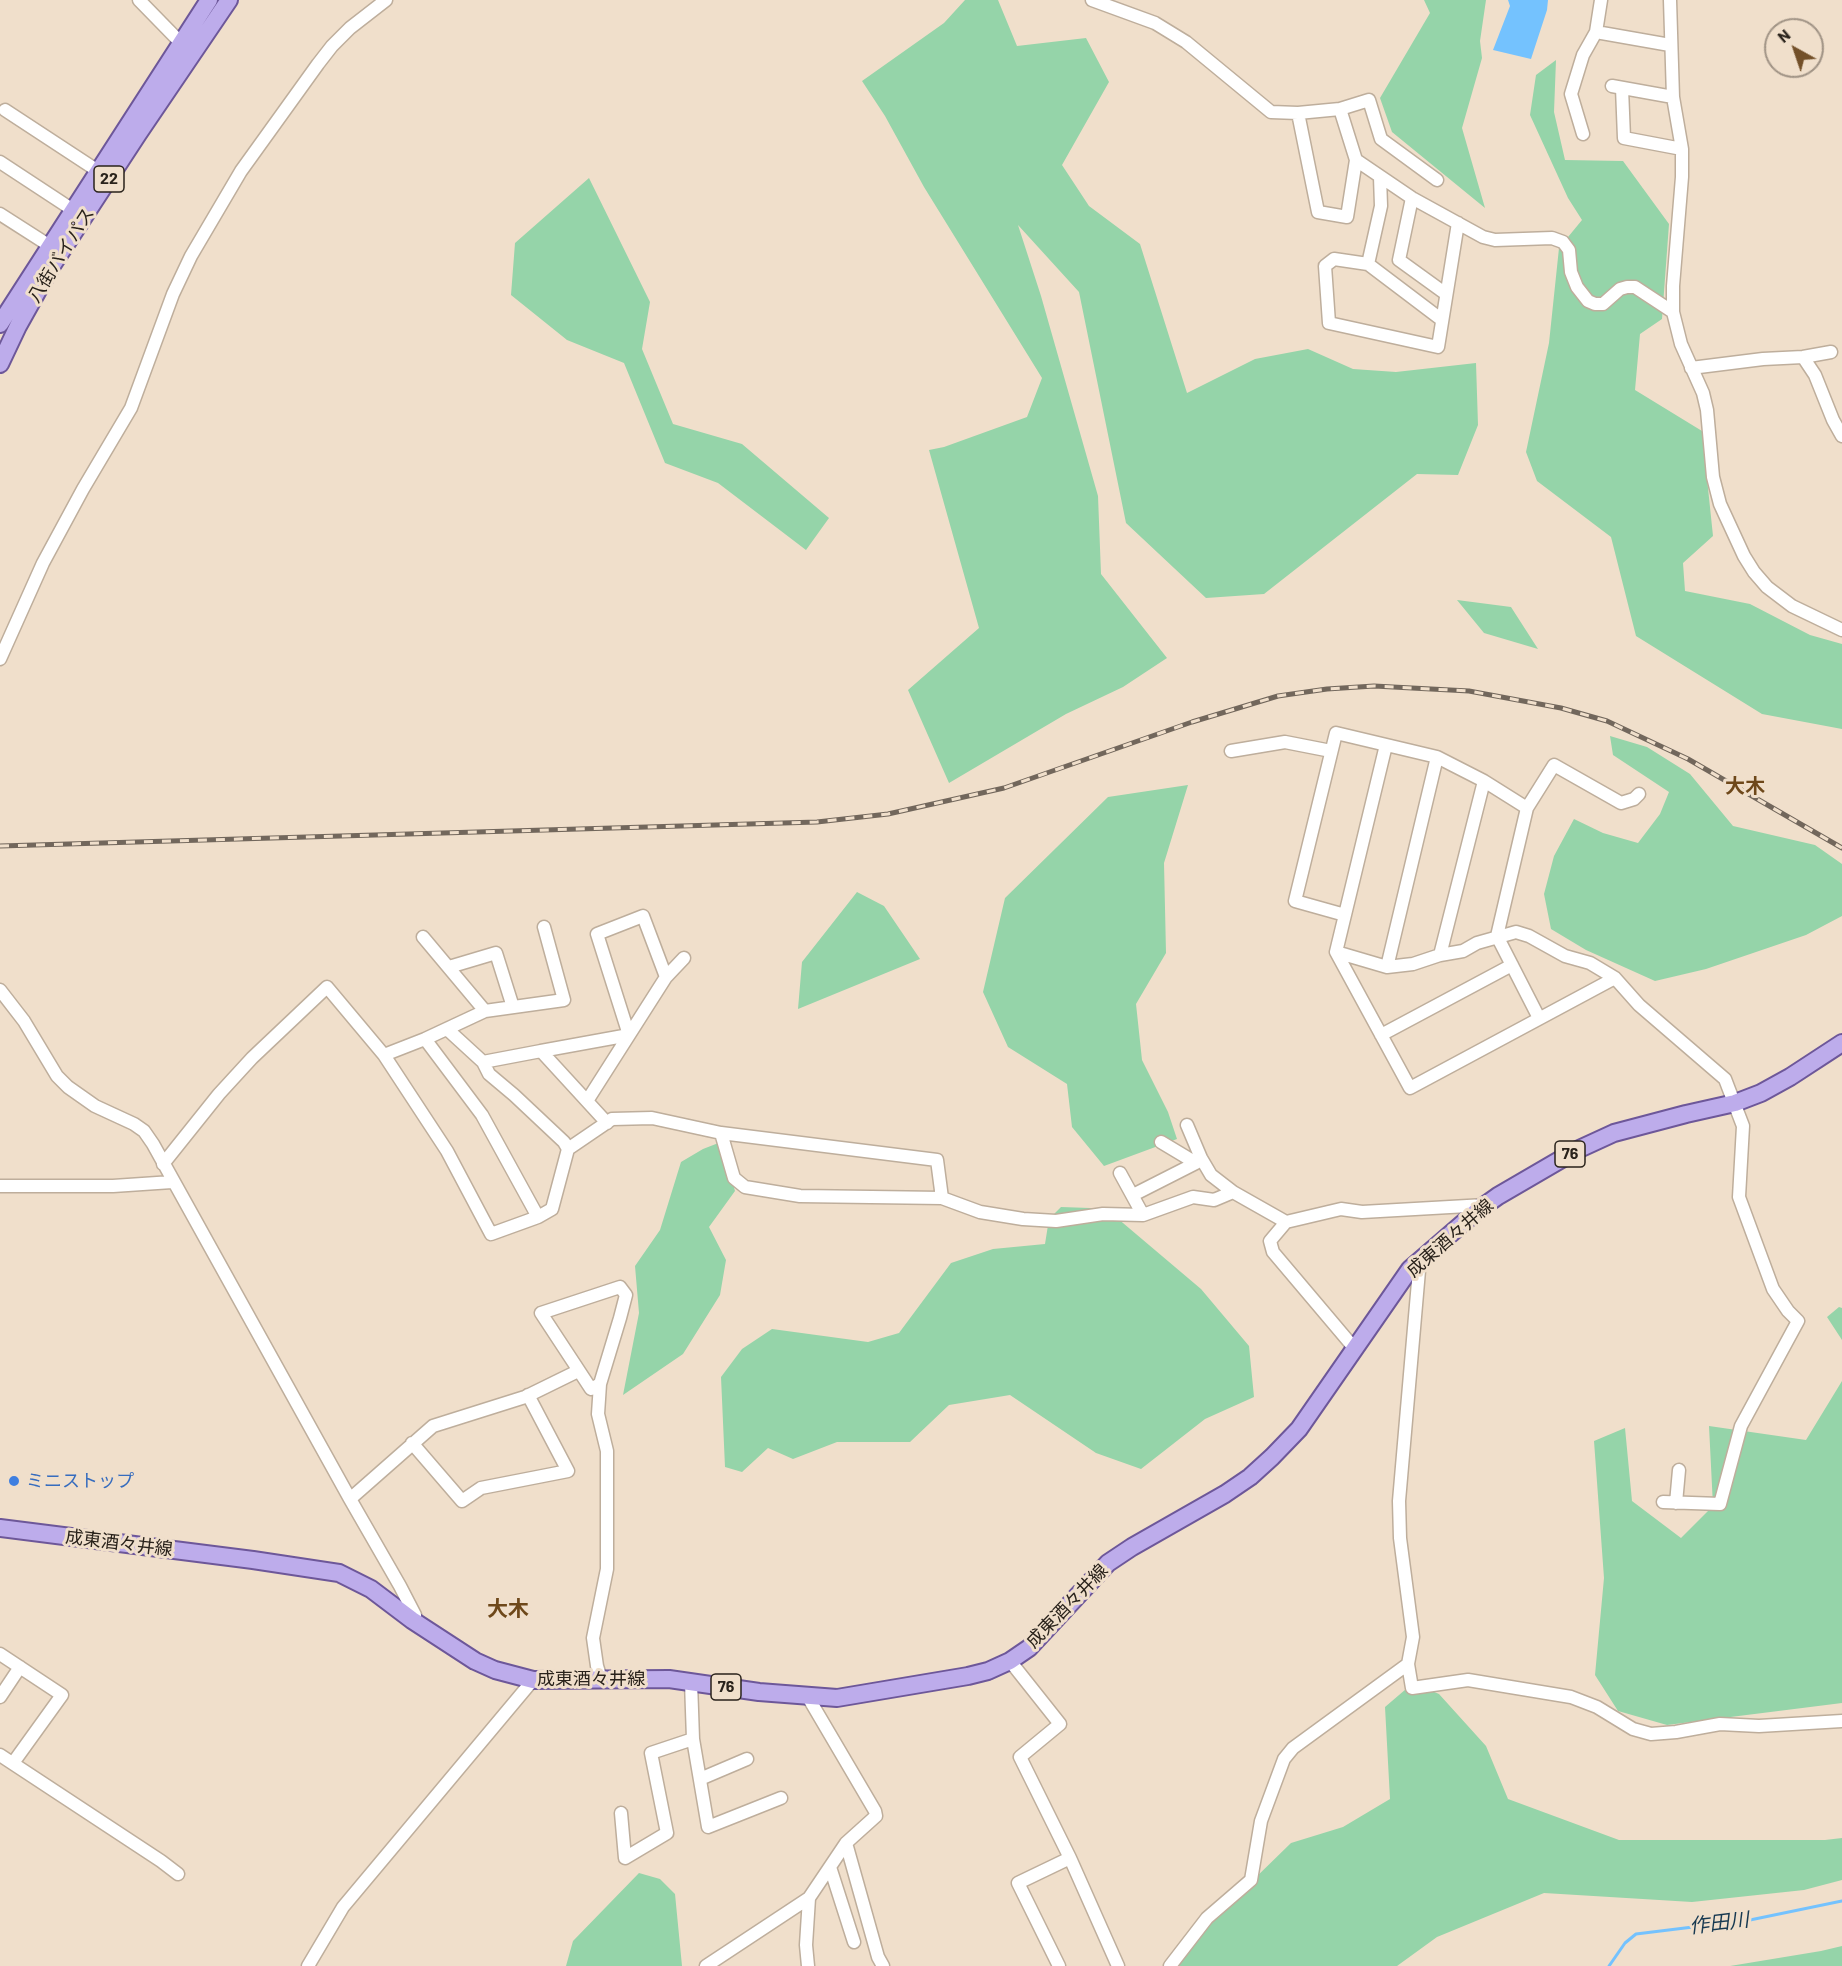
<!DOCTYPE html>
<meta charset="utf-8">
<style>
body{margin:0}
#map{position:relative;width:1842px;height:1966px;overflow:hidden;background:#f0dfcb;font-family:Barlow,sans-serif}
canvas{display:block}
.north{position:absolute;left:1764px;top:18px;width:60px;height:60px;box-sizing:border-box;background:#f0dfcb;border:2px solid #a09385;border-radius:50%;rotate:320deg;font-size:16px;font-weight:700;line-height:24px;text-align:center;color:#29221b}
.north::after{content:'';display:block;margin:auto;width:21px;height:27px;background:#735029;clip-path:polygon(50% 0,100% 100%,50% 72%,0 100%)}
</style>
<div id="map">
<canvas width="1842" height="1966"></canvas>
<div class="north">N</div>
</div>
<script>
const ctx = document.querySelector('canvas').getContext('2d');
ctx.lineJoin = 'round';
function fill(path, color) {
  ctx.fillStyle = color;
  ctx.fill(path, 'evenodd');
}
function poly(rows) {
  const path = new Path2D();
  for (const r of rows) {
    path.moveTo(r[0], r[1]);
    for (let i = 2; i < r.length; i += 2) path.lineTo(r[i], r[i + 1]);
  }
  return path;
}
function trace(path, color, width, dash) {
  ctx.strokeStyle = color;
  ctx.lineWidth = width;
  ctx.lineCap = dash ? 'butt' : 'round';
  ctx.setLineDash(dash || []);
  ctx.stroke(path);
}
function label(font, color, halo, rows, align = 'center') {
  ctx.font = font + ' Barlow,"Noto Sans JP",sans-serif';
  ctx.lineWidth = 6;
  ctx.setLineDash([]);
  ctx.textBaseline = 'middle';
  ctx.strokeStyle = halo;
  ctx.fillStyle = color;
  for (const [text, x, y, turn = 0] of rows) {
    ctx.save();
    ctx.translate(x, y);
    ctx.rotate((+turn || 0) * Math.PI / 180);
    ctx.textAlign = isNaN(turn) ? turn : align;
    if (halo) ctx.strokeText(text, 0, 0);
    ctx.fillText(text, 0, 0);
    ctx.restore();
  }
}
fill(poly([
 [965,0,998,0,1017,46,1086,38,1109,82,1062,165,1089,206,1140,244,1187,393,1255,359,1308,349,1353,369,1396,372,1476,363,1478,425,1458,475,1417,474,1264,594,1206,598,1126,523,1079,292,1018,225,1041,296,1098,496,1101,574,1167,658,1123,687,1066,714,949,783,908,690,979,628,929,450,944,447,1027,417,1042,378,924,187,885,116,862,81,944,23],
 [1424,0,1486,0,1480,41,1482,58,1462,128,1485,208,1392,132,1380,98,1430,13],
 [1556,60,1554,112,1565,160,1623,161,1669,224,1662,319,1640,334,1635,390,1702,431,1713,536,1683,563,1685,591,1750,604,1810,635,1842,644,1842,729,1762,714,1636,636,1611,537,1537,481,1526,452,1549,343,1559,248,1582,220,1568,198,1530,115,1536,75],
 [589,178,650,302,642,349,673,424,742,444,829,518,806,550,718,483,665,463,624,363,567,340,511,295,515,243],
 [1457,600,1511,607,1538,649,1484,633],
 [1610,736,1647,747,1690,774,1733,826,1815,845,1842,864,1842,916,1806,935,1706,969,1655,981,1586,950,1551,929,1544,894,1554,856,1574,819,1603,833,1638,843,1660,814,1669,792,1613,755],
 [1188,785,1164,863,1166,953,1136,1004,1142,1060,1168,1112,1177,1139,1104,1166,1072,1127,1067,1084,1008,1047,983,992,1005,898,1108,797],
 [857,892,884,906,920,959,798,1009,802,962],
 [721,1142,735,1191,709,1227,726,1260,720,1295,683,1354,623,1395,639,1313,635,1266,660,1230,681,1162,703,1149],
 [1061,1207,1090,1208,1110,1212,1201,1289,1249,1346,1254,1397,1205,1419,1141,1469,1096,1453,1010,1395,949,1405,910,1442,837,1442,793,1459,768,1448,742,1472,725,1467,721,1377,742,1349,772,1329,868,1342,899,1333,951,1263,993,1249,1045,1244,1049,1219],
 [1839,1307,1842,1308,1842,1340,1827,1317],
 [1842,1381,1842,1703,1667,1725,1618,1711,1595,1675,1604,1578,1594,1441,1625,1428,1632,1501,1681,1538,1713,1506,1709,1426,1806,1440],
 [1413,1683,1439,1694,1486,1746,1508,1799,1619,1840,1825,1840,1842,1838,1842,1880,1804,1890,1692,1902,1544,1893,1437,1937,1397,1966,1165,1966,1291,1843,1343,1827,1390,1799,1385,1707],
 [639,1873,660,1879,675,1894,682,1966,566,1966,573,1941],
 [1842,1946,1842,1966,1730,1966,1821,1951]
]), '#95d4a9');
fill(poly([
 [1508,0,1548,0,1547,10,1531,59,1493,50,1510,6]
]), '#74c2fe');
trace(poly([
 [1609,1966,1625,1943,1636,1934,1750,1920,1842,1901]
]), '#74c2fe', 3);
const minor = poly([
 [139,0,181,43],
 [1092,0,1155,23,1186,42,1271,112,1298,113,1340,109,1369,100,1381,139,1437,180],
 [1670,0,1673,97,1682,149,1682,177,1673,286,1673,312,1681,344,1703,393,1707,410,1713,477,1720,504,1744,556,1754,572,1767,587,1792,606,1842,630],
 [1596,32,1670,45],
 [1612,86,1673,97],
 [1622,88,1624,138,1682,149],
 [1340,109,1356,160,1412,198,1483,237,1495,240,1552,238,1563,242,1569,250,1571,272,1577,287,1588,301,1595,304,1603,304,1620,289,1627,287,1635,287,1673,312],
 [5,110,98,171],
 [1298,113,1318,212,1347,217,1356,160],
 [1583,134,1571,94,1583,55,1596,32,1601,0],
 [0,162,73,210],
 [1412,198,1399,260,1446,294],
 [0,214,50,246],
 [1368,264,1381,206,1380,177],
 [1442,320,1368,264,1334,259,1325,266,1329,323,1438,347,1458,223],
 [1803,357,1815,375,1833,420,1842,436],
 [1691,368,1763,359,1803,357,1831,352],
 [0,659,43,563,83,489,131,408,173,294,191,256,241,171,318,64,332,46,350,28,386,0],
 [1386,745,1336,952,1410,1088,1615,978],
 [1231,751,1285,742,1331,751],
 [1345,915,1295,901,1336,733,1437,757,1484,781,1527,808],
 [423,937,485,1011],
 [1336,952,1387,967,1413,964,1440,955,1463,951,1477,943,1516,932,1529,936,1565,956,1590,963,1615,978,1639,1005,1725,1079,1743,1126,1739,1197,1773,1289,1788,1311,1798,1321,1741,1426,1720,1504,1663,1502],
 [1440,955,1484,781],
 [449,967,496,953,513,1007],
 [1387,967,1437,757],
 [0,990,24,1021,57,1076,68,1087,95,1106,134,1124,144,1131,153,1144,350,1499,400,1586,415,1615,412,1620],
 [1539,1018,1497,936,1527,808,1554,765,1621,803,1634,799,1639,794],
 [447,1029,483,1062,489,1074,514,1095,564,1142,568,1149,612,1119,652,1118,721,1133,937,1160,942,1198],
 [1381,1035,1512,965],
 [541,1051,629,1035,597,934,643,916,666,977],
 [384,1055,425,1039,485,1011,564,1000,544,927],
 [483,1062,541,1051,607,1123],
 [587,1101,666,977,684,958],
 [1187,1125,1201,1158,1211,1175,1233,1192],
 [721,1133,734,1178,745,1187,800,1196,942,1198,980,1212,1023,1219,1056,1221,1103,1214,1143,1215,1193,1197,1214,1200,1233,1192,1286,1222,1341,1209,1362,1212,1485,1205],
 [163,1164,219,1094,252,1058,327,987,384,1055,447,1151,491,1234,538,1217,482,1115,425,1039],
 [1120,1173,1143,1215],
 [0,1186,113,1186,172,1182],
 [1133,1195,1196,1163,1161,1142],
 [538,1217,552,1209,568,1149],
 [1286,1222,1270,1241,1273,1252,1355,1349],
 [1420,1259,1399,1501,1400,1538,1413,1637,1408,1664,1412,1688,1468,1680,1571,1697,1597,1707,1633,1729,1651,1734,1676,1732,1720,1724,1759,1726,1842,1721],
 [620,1287,626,1295,620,1318,600,1384,591,1389,541,1313,620,1287],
 [600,1384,598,1414,607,1451,607,1569,593,1638,597,1666,601,1679],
 [412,1443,462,1501,481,1488,568,1471,528,1395],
 [350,1499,433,1426,525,1397,578,1371],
 [1676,1503,1679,1470],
 [0,1654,62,1695,13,1763],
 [1010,1661,1060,1724,1020,1757,1070,1858],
 [691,1682,693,1739,708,1827,781,1798],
 [0,1697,20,1667],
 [808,1697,875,1811,876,1816,846,1843,809,1898,806,1945,808,1966],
 [0,1755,161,1861,178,1874],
 [700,1779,747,1759],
 [621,1813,625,1858,667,1833,651,1753,693,1739],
 [846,1843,878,1957,883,1966],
 [830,1867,854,1942],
 [308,1966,343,1907,533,1680],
 [706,1966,809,1898],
 [1059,1966,1018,1883,1070,1858,1118,1966],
 [1170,1966,1207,1918,1251,1880,1261,1821,1284,1759,1293,1748,1408,1664]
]);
const major = poly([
 [0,324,209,0],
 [0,364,18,326,51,267,138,134,229,0],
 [0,1528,253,1560,339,1573,371,1589,412,1620,475,1661,495,1670,533,1680,669,1679,759,1692,837,1698,968,1676,988,1671,1010,1661,1029,1648,1108,1563,1132,1547,1225,1494,1250,1477,1272,1457,1299,1429,1410,1269,1477,1211,1498,1196,1577,1150,1614,1133,1686,1114,1735,1103,1761,1093,1790,1077,1842,1043]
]);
trace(minor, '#beae9c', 15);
trace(major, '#6d5799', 20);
trace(minor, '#fff', 12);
trace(major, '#bdaceb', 16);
const rail = poly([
 [0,846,817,822,888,814,1004,788,1192,722,1278,696,1327,689,1374,686,1469,691,1561,708,1607,721,1688,759,1842,848]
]);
trace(rail, '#72675c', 5);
trace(rail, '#f0dfcb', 3, [9]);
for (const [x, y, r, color] of [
 [14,1481,6,"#3f7fe0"]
]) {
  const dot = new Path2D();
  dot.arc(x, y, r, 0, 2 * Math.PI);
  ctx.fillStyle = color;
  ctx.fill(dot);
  trace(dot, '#f0dfcb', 2);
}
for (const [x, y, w] of [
 [109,179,30],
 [1570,1154,30],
 [726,1687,30]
]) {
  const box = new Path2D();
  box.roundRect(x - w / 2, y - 13, w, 26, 4.5);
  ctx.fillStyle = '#f0dfcb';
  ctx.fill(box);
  trace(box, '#29221b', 1.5);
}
label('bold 16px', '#29221b', null, [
 ["22",109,179],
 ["76",1570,1154],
 ["76",726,1687]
]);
label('18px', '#29221b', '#f0dfcb', [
 ["八街バイパス",61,255,-58],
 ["成東酒々井線",1450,1238,-41],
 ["成東酒々井線",119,1543,7],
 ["成東酒々井線",1067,1606,-46],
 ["成東酒々井線",591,1679]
]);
label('18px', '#366cbe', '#f0dfcb', [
 ["ミニストップ",26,1481]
], 'left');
label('bold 20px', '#6e481a', '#f0dfcb', [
 ["大木",1745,786]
]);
label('italic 20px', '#173951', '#f0dfcb', [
 ["作田川",1719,1923,-7]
]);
label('bold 21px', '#6e481a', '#f0dfcb', [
 ["大木",508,1609]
]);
</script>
